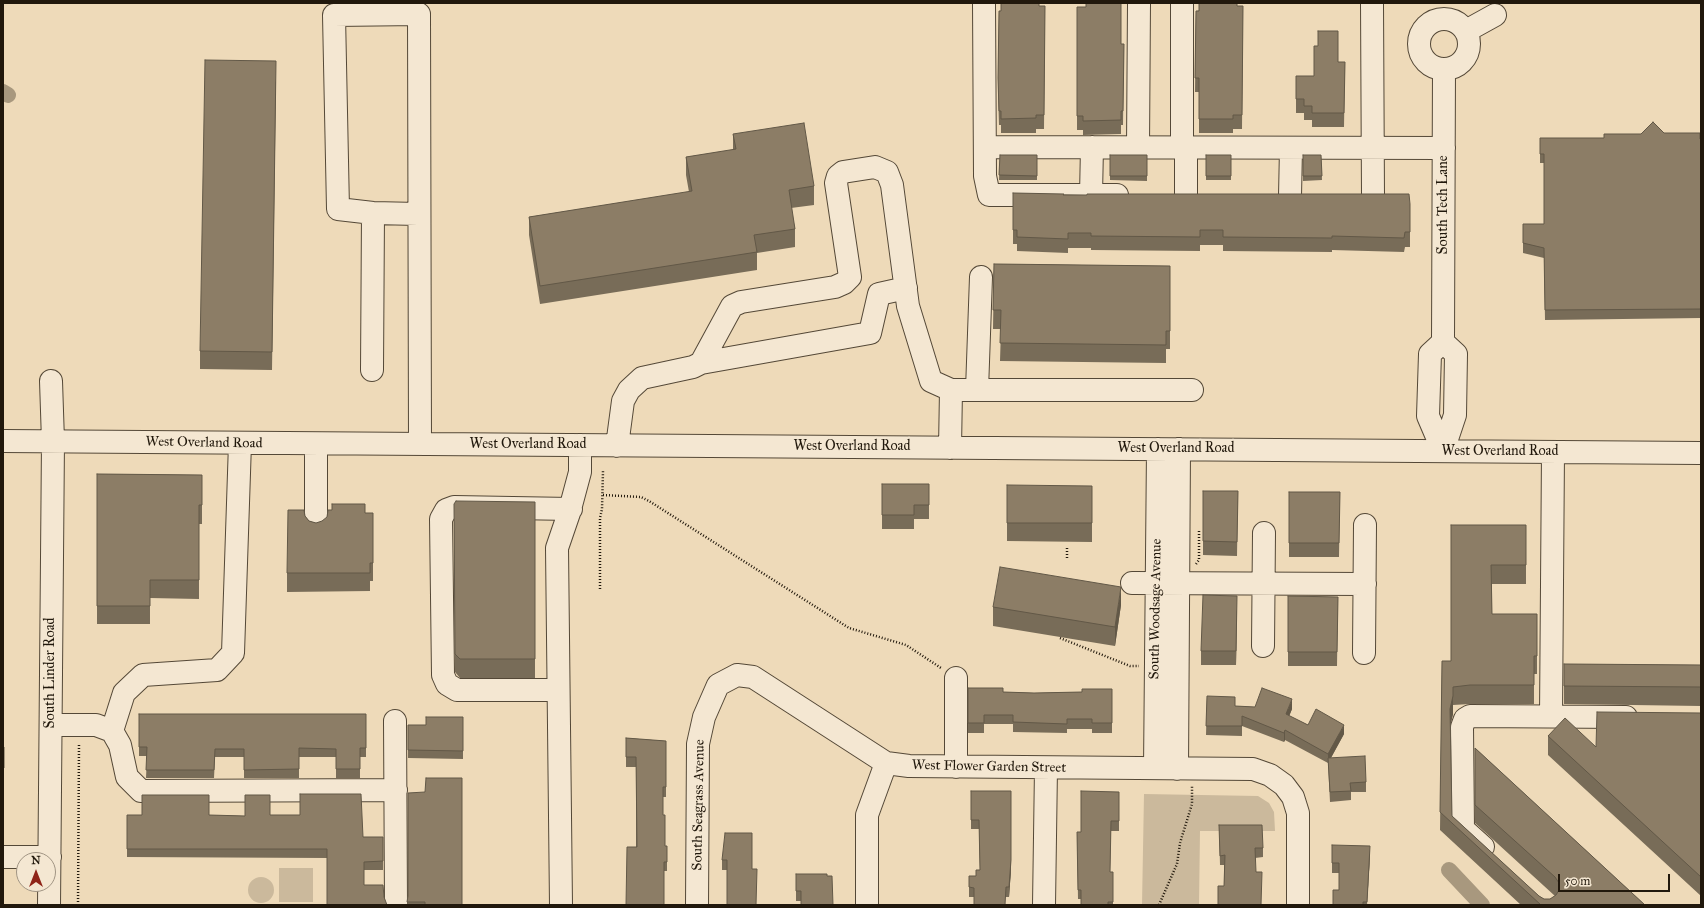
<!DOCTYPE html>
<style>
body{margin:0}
#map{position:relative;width:1704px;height:908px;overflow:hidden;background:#eedab9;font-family:"IM FELL Great Primer",serif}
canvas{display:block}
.frame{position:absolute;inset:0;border:4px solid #21180c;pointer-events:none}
.north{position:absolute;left:16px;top:852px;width:40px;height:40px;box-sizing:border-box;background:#f4e7d2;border:1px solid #a09483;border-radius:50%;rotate:0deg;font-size:11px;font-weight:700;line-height:16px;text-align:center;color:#21180c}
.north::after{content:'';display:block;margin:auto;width:14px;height:18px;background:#8f2418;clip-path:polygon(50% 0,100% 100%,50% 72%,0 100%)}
.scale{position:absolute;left:1558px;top:874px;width:112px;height:18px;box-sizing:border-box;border:2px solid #21180c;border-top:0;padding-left:5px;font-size:12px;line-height:14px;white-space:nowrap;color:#21180c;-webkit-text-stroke:3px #f4e7d2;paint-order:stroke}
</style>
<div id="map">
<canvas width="1704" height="908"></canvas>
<div class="frame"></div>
<div class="north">N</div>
<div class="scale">50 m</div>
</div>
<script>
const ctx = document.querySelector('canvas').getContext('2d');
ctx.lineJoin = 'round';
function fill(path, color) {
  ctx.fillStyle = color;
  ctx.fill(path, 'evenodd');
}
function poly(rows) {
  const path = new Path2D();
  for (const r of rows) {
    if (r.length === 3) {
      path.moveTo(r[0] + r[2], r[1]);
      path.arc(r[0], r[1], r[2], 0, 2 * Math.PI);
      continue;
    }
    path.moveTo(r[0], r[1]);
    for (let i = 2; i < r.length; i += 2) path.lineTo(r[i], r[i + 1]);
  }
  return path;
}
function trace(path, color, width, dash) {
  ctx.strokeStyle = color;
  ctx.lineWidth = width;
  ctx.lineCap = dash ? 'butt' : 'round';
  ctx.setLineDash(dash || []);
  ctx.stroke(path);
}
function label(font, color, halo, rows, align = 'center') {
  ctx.font = font + ' "IM FELL Great Primer",serif';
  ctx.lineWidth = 4;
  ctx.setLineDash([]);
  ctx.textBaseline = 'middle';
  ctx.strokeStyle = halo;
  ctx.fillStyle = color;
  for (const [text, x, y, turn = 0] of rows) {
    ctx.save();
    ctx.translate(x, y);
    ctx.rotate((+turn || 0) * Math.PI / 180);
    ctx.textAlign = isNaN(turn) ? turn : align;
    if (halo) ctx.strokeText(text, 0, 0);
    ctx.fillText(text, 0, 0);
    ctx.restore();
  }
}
fill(poly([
 [1144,794,1258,796,1269,803,1274,812,1275,831,1200,831,1199,905,1142,905],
 [279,868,313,868,313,902,279,902],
 [261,890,13]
]), '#cbb99c');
trace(poly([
 [3,92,8,95],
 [1449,870,1482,905]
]), '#a8987e', 16);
const minor = poly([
 [984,3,985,176,989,195,1117,195],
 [1182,3,1182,141,1186,157,1186,195],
 [1372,3,1373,196],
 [1444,44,25],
 [1466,31,1495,15],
 [985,147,1444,148],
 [1138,147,1139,3],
 [1091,195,1092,147],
 [1290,196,1291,148],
 [418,214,373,213,338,209,334,15,419,14,420,444],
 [701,363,870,333,879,294,906,288],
 [372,370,373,213],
 [977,390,981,277],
 [3,441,1701,453],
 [316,444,316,529],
 [617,446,623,401,629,390,642,378,693,367,701,363,732,306,741,302,835,287,844,283,850,277,836,183,838,176,843,172,875,167,887,172,892,185,908,306,931,381,951,390,1192,390],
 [950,448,951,390],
 [1443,451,1455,415,1456,354,1443,342,1444,69],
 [1443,451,1428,416,1430,354,1443,342],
 [1132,583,1365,584],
 [1263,646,1264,533],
 [1364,653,1365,525],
 [558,690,457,690,447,684,443,675,441,519,446,510,454,507,571,509],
 [1551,716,1553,452],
 [395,721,396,905],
 [51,725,96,725,112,731,120,745,127,777,141,791,396,790],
 [112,731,124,693,143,675,217,670,233,653,240,443],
 [956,767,956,678],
 [1155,768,1158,449],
 [1177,769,1179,449],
 [1483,847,1463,829,1462,727,1465,719,1470,716,1626,717],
 [3,857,50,857],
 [49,905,53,441,51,381],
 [561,905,557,548,569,513,580,472,580,445],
 [697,905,698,744,704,717,718,685,737,675,753,677,886,763,909,766,1253,769,1270,775,1284,785,1293,797,1298,813,1298,905],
 [867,905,867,815,886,763],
 [1044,905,1046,768]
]);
trace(minor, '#544837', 24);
trace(poly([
 [603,495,641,497,649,501,849,628,906,645,941,668],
 [1067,548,1067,559],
 [1196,564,1199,560,1199,529],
 [600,589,600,518,602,509,603,471],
 [1060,638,1130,666,1139,666],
 [78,905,79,743],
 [1159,905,1177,864,1180,843,1192,804,1192,786]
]), '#21180c', 2.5, [1, 2]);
trace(minor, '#f4e7d2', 22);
fill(poly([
 [1039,6,1045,6,1044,129,1036,129,1036,133,1001,133,1001,125,999,125,998,92,999,11],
 [1237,6,1243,6,1242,129,1233,129,1233,133,1199,133,1199,92,1195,92,1196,11],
 [1077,7,1121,44,1124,44,1123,125,1121,125,1121,134,1083,135,1083,130,1077,130],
 [1318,46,1338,62,1345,62,1344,127,1312,127,1312,120,1304,120,1304,113,1296,113,1296,76,1314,76],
 [276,79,272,370,200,369,200,351],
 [1664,133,1701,139,1701,318,1545,320,1544,258,1523,253,1523,224,1544,224,1544,163,1540,163,1540,138,1604,138,1641,134],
 [733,134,814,186,814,205,791,208,795,229,795,247,757,253,757,270,540,304,529,235,529,217,689,192,686,175,686,157,733,150],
 [1000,155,1037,155,1037,180,999,180],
 [1110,155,1147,155,1147,181,1110,180],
 [1206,155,1231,155,1231,180,1206,180],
 [1303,155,1321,155,1322,180,1303,181],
 [1013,193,1410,204,1410,247,1405,247,1404,252,1332,250,1332,252,1223,251,1223,245,1200,245,1200,251,1091,250,1091,248,1068,248,1068,253,1017,251,1017,244,1013,244],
 [994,264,1170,266,1170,349,1166,349,1166,363,1000,361,1001,329,993,329],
 [97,474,202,475,202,524,199,524,199,599,150,598,150,624,97,624],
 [882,484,929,484,929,519,914,519,914,529,882,529],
 [1092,486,1092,542,1007,541,1007,523],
 [1203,491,1238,491,1237,556,1203,555],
 [1289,492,1340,492,1339,557,1289,557],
 [535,502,535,678,460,678,455,672,454,522],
 [365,513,373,513,373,581,370,581,370,591,287,592,287,573,305,516,309,521,316,523],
 [1451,525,1526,525,1526,584,1492,584,1492,614,1537,614,1537,674,1534,674,1534,704,1470,704,1453,705,1453,714,1450,726,1452,816,1539,896,1544,899,1550,899,1555,896,1475,823,1475,748,1645,905,1521,905,1440,830,1442,661,1451,661],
 [1288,596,1338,597,1337,666,1288,666],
 [1121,605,1115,646,993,626,993,607],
 [1237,610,1236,665,1201,665,1201,651],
 [1564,664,1701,665,1701,706,1564,704],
 [968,688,1003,692,1034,693,1082,692,1112,689,1112,733,1092,733,1092,729,1067,729,1067,733,1013,732,1013,724,984,724,984,733,968,733],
 [1207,696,1235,706,1292,709,1289,716,1308,725,1344,734,1331,758,1366,782,1366,792,1351,792,1351,800,1330,802,1328,763,1285,740,1284,742,1242,726,1242,736,1206,735],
 [1701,713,1701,896,1548,755,1548,736,1596,747],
 [139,714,366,714,366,757,360,757,360,778,336,778,336,757,299,757,299,778,244,778,244,757,215,757,214,778,146,778,147,756,139,756],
 [463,717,463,759,408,758,408,725,426,725],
 [626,738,666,741,666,797,663,797,663,815,665,846,667,846,667,871,664,871,636,847,636,767,626,767],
 [3,747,4,747,4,787,3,787],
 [971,791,1011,870,1009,897,969,897,969,887,980,870,979,829,971,829],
 [1119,792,1119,831,1111,831,1110,872,1113,872,1113,905,1081,905,1081,899,1078,899,1077,832,1081,832],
 [127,815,209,815,245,816,270,815,363,837,383,837,383,870,364,870,327,858,127,857],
 [1219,825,1263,848,1263,857,1255,858,1224,886,1224,865,1220,865],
 [752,833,727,870,722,870,722,860],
 [1332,845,1370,855,1367,905,1333,905,1339,890,1339,873,1332,873],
 [796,874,833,905,801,901,796,901],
 [408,897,462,905,407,905]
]), '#786c58');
fill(poly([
 [1121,587,1121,605,1115,646,1115,627],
 [1237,596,1237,610,1236,665,1236,651],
 [1453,687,1453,714,1450,727,1450,709],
 [1292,699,1292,709,1286,724,1286,714],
 [1344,725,1344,734,1328,763,1328,754],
 [1285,730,1285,740,1284,742,1284,733],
 [1011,791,1011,870,1009,897,1009,887],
 [1370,846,1370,855,1367,905]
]), '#625847');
const building = poly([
 [1001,3,1039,3,1039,6,1045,6,1044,115,1036,115,1036,118,1001,119,1001,111,999,111,998,78,999,11,1001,11,1001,3],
 [1086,3,1121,3,1121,44,1124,44,1123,111,1121,111,1121,120,1083,121,1083,116,1077,116,1077,7,1086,7,1086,3],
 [1199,3,1237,3,1237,6,1243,6,1242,115,1233,115,1233,119,1199,119,1199,78,1195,78,1196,11,1199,11,1199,3],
 [1318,31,1338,31,1338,62,1345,62,1344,113,1312,113,1312,106,1304,106,1304,99,1296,99,1296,76,1314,76,1314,46,1318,46,1318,31],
 [205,60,276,61,272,352,200,351,205,60],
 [1653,122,1664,133,1700,133,1700,139,1701,139,1701,309,1545,310,1544,248,1523,243,1523,224,1544,224,1544,154,1540,154,1540,138,1604,138,1604,134,1641,134,1653,122],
 [804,123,814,186,789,190,795,229,754,235,757,252,540,286,529,217,692,191,686,157,736,149,733,134,804,123],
 [1000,155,1037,155,1037,176,999,175,1000,155],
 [1110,155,1147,155,1147,176,1110,176,1110,155],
 [1206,155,1231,155,1231,176,1206,176,1206,155],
 [1303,155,1321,155,1322,176,1303,176,1303,155],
 [1013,193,1064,194,1063,195,1087,195,1087,194,1409,194,1410,204,1410,232,1405,232,1404,238,1332,236,1332,238,1223,237,1223,230,1200,230,1200,237,1091,236,1091,233,1068,233,1068,239,1017,237,1017,230,1013,230,1013,193],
 [994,264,1170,266,1170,331,1166,331,1166,345,1000,343,1001,310,993,310,994,264],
 [97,474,202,475,202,505,199,505,199,580,150,580,150,606,97,606,97,474],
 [882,484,929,484,929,505,914,505,914,515,882,515,882,484],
 [1007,485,1092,486,1092,523,1007,523,1007,485],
 [1203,491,1238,491,1237,542,1203,541,1203,491],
 [1289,492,1340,492,1339,543,1289,543,1289,492],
 [456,501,535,502,535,659,460,659,455,654,454,504,456,501],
 [332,504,365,504,365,513,373,513,373,563,370,563,370,573,287,573,288,510,304,510,305,516,309,521,316,523,322,521,327,517,328,510,332,510,332,504],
 [1451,525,1526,525,1526,565,1491,565,1492,614,1537,614,1537,656,1534,656,1534,685,1470,685,1453,687,1453,696,1450,709,1452,816,1539,896,1544,899,1550,899,1556,895,1559,890,1559,883,1555,877,1475,805,1475,748,1645,905,1541,905,1440,812,1442,661,1451,661,1451,525],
 [1000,567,1121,587,1115,627,993,607,1000,567],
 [1203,595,1237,596,1236,651,1201,651,1203,595],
 [1288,596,1338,597,1337,652,1288,652,1288,596],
 [1564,664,1701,665,1701,687,1564,686,1564,664],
 [968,688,1003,688,1003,692,1034,693,1082,692,1082,689,1112,689,1112,723,1092,723,1092,719,1067,719,1067,724,1013,722,1013,715,984,715,984,723,968,723,968,688],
 [1262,688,1292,699,1286,714,1308,725,1316,709,1344,725,1328,754,1285,730,1284,733,1242,716,1242,726,1206,726,1207,696,1235,697,1235,706,1255,707,1262,688],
 [1597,712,1701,713,1701,877,1548,736,1565,718,1596,747,1597,712],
 [139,714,366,714,366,748,360,748,360,769,336,769,336,749,299,748,299,769,244,770,244,749,215,749,214,770,146,770,147,747,139,747,139,714],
 [426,717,463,717,463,751,408,750,408,725,426,725,426,717],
 [626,738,666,741,666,787,663,787,663,815,665,815,665,846,667,846,667,862,664,862,664,905,626,905,627,847,637,847,636,757,626,757,626,738],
 [3,747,4,747,4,768,3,768,3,747],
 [1365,756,1366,782,1350,783,1351,791,1330,792,1328,758,1365,756],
 [426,778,462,778,462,905,425,905,425,902,407,902,408,896,408,793,425,792,426,778],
 [971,791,1011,791,1011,860,1009,887,1006,887,1005,905,974,905,974,888,969,887,969,876,976,876,976,870,980,870,979,820,971,820,971,791],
 [1081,791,1119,792,1119,821,1111,821,1110,872,1113,872,1113,902,1108,902,1108,905,1081,905,1081,890,1078,890,1077,832,1081,832,1081,791],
 [300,794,361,794,363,837,383,837,383,861,364,862,364,885,383,885,384,897,387,905,327,905,327,849,127,849,127,815,142,815,142,795,209,795,209,815,245,816,245,795,270,795,270,815,300,815,300,794],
 [1219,825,1262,825,1263,848,1255,848,1256,872,1262,872,1261,905,1218,905,1218,886,1224,886,1225,855,1220,856,1219,825],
 [725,833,752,833,752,869,757,869,756,905,727,905,727,860,722,860,725,833],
 [1332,845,1370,846,1367,902,1363,902,1363,905,1333,905,1333,890,1339,890,1339,863,1332,863,1332,845],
 [796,874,827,874,827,876,832,876,833,905,801,905,801,891,796,891,796,874]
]);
fill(building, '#8c7d66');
trace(building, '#625847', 1);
label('14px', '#21180c', '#f4e7d2', [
 ["South Tech Lane",1444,205,-90],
 ["West Overland Road",204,443,1],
 ["West Overland Road",528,445],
 ["West Overland Road",852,447],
 ["West Overland Road",1176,449],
 ["West Overland Road",1500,452],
 ["South Woodsage Avenue",1156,609,-89],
 ["South Linder Road",51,673,-90],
 ["West Flower Garden Street",989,767,1],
 ["South Seagrass Avenue",699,805,-89]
]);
</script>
